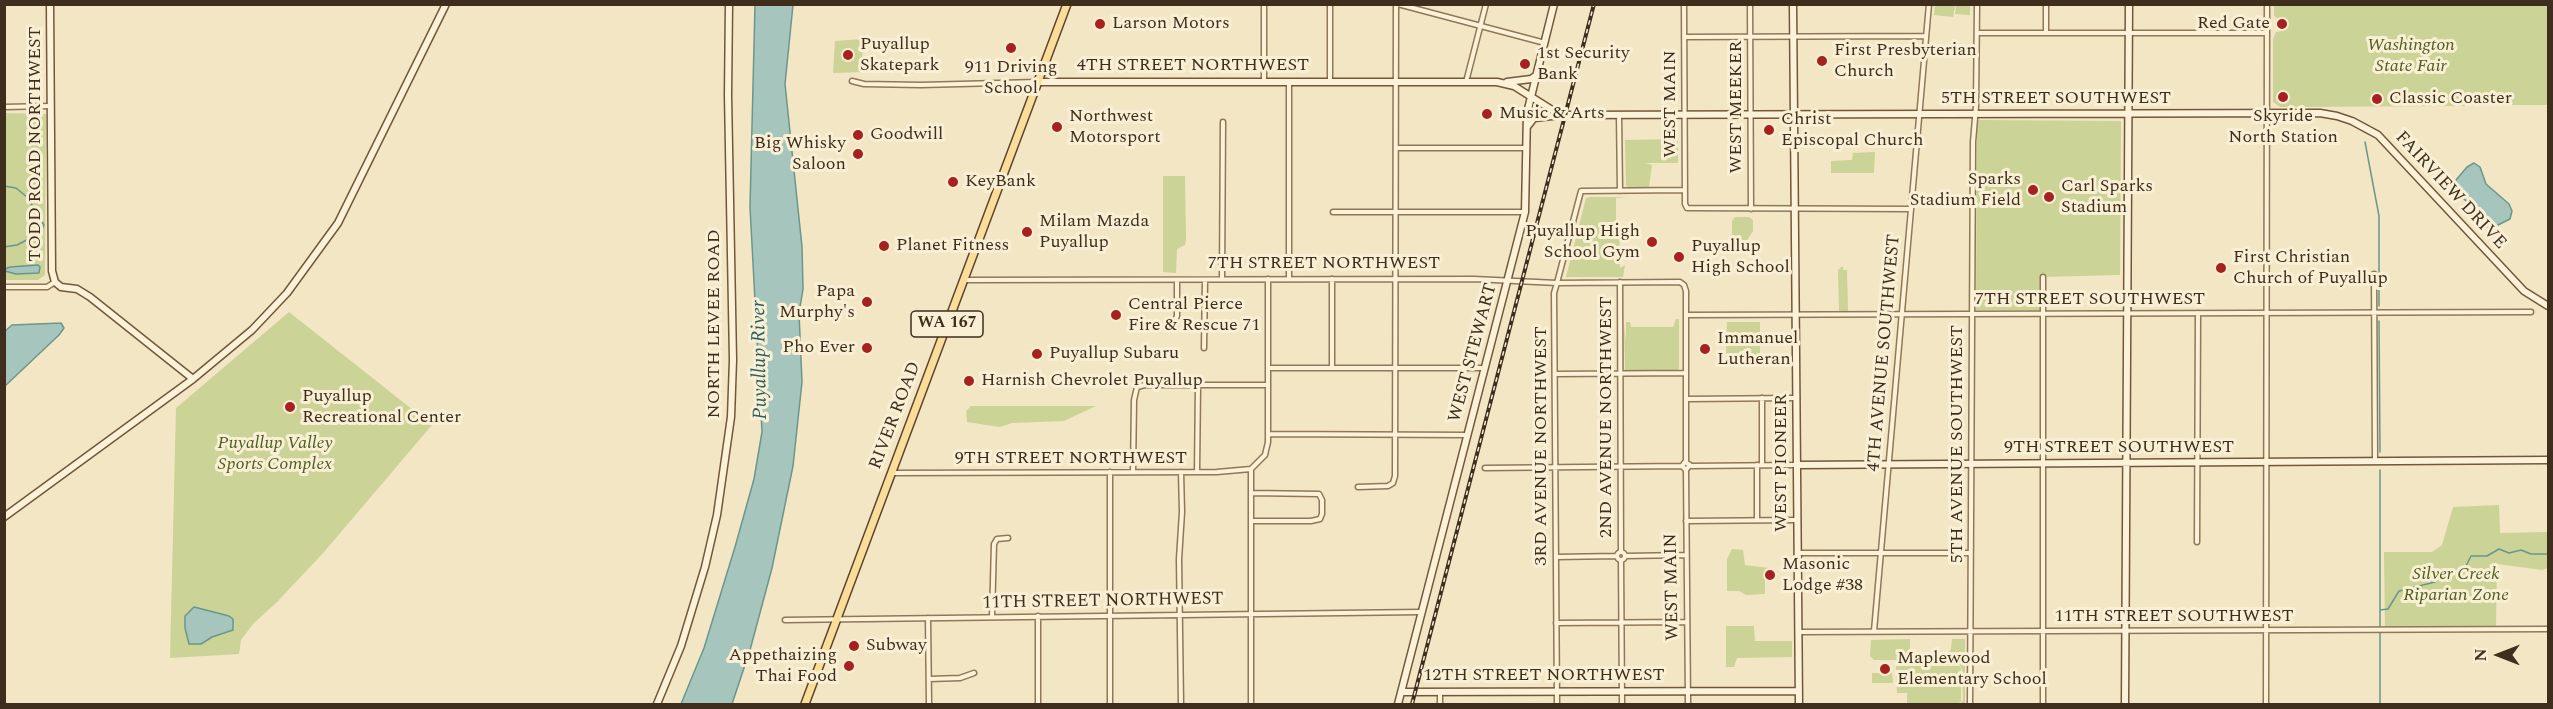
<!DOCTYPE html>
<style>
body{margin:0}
#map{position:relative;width:2553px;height:709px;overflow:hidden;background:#f3e6c4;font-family:Spectral,serif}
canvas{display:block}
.frame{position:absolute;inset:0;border:6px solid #3f2e1d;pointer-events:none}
.north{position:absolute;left:2469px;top:625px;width:60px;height:60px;-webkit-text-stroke:4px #f9efd4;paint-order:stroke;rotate:270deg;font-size:16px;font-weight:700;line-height:24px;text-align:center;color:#3f2e1d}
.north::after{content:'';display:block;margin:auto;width:21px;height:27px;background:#3f2e1d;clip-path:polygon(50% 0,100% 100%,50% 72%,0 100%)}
</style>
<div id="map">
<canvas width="2553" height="709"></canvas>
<div class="frame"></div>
<div class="north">N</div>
</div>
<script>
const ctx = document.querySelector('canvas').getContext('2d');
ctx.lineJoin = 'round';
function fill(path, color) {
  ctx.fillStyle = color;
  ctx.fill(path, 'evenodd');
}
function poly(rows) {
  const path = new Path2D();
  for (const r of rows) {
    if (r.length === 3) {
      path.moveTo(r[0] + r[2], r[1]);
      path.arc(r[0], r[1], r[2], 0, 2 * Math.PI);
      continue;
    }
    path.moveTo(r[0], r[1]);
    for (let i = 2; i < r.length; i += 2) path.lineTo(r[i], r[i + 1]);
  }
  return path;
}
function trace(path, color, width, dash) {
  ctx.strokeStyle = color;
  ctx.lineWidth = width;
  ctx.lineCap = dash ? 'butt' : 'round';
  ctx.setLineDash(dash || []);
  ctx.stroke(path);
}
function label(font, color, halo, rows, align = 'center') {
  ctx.font = font + ' Spectral,serif';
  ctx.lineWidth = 6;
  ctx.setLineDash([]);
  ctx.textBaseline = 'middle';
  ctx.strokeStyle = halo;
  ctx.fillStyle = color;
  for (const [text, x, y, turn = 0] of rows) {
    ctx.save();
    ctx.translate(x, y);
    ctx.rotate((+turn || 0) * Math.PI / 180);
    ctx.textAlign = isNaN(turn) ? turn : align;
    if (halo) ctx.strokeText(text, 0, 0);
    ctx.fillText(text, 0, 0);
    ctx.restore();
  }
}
fill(poly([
 [1935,5,1955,6,1953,17,1934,15],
 [1952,5,1970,5,1970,15,1955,14,1956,5],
 [2274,5,2548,5,2548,105,2497,105,2497,101,2475,101,2475,93,2465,94,2465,106,2280,107,2273,102,2273,39,2276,32,2281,31,2280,18,2276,18,2274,15],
 [862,39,863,69,865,72,833,73,835,41],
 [4,113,46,114,45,275,38,280,5,280],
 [1977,120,2121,121,2120,275,2042,277,2042,310,1976,310],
 [1678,139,1678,163,1645,163,1652,165,1649,187,1628,188,1626,185,1625,140],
 [1875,152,1874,173,1831,173,1831,161,1852,160,1853,153],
 [1163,176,1185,176,1186,240,1185,245,1177,249,1176,273,1163,272],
 [1590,197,1627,197,1616,198,1616,222,1619,223,1620,268,1625,265,1623,277,1566,277,1586,198],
 [1735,217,1749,217,1753,220,1753,231,1744,245,1736,245,1732,242,1732,221],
 [1843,266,1843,270,1847,270,1848,311,1839,311,1838,270],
 [289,312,432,425,324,552,277,602,253,624,241,640,239,654,170,658,176,408],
 [1676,319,1679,319,1679,369,1669,372,1625,370,1624,324,1626,342,1626,322,1630,322,1631,327,1673,327],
 [1727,322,1760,322,1760,356,1726,356],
 [971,406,1096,406,1064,421,1012,423,1000,427,967,422,966,411],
 [2499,505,2500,533,2548,532,2548,568,2542,570,2497,564,2496,627,2385,627,2384,552,2432,552,2442,545,2453,507],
 [1732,549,1743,550,1745,565,1769,568,1765,569,1765,594,1746,595,1739,591,1727,591,1727,559],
 [1726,626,1754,626,1755,641,1792,641,1792,657,1737,658,1734,667,1726,667],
 [1910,639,1910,663,1896,663,1896,660,1874,660,1870,656,1871,640],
 [1952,639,1965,639,1965,704,1960,704,1963,700,1962,670,1960,665,1912,663,1912,652,1920,656,1946,655,1951,649],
 [1896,666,1959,666,1961,668,1961,701,1959,703,1907,704,1907,693,1897,693],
 [1872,673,1892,673,1893,683,1872,683]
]), '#cbd396');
const water = poly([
 [755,5,793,5,785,84,802,247,803,289,799,313,802,382,793,466,772,568,750,650,732,704,681,704,704,648,735,547,754,479,762,432,750,207,755,5],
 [2474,163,2480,167,2486,184,2509,204,2512,211,2510,219,2494,227,2486,227,2472,207,2455,190,2456,180,2467,167,2474,163],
 [38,265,40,267,39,273,16,274,5,271,5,269,10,267,38,265],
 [61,323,64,328,59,335,5,386,5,331,12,325,61,323],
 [194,607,229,616,233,619,233,630,212,637,201,644,189,644,185,628,185,616,194,607]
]);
fill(water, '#a6c6bd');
trace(water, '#6b968c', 1.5);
trace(poly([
 [2365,142,2379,216,2379,306],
 [4,186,16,188,27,197,44,225,40,233,17,245,4,247],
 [2379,321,2380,452],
 [2380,470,2380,610],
 [2380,626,2380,610,2388,609,2399,591,2435,582,2449,572,2462,574,2471,556,2487,556,2499,549,2509,553,2521,550,2531,554,2548,554],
 [2380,704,2380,633]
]), '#6b968c', 1.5);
const street = poly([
 [1264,4,1264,82],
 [1330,4,1330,82],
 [1398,4,1545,43],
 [1684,4,1685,204,1687,208,1911,209],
 [1750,4,1751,209],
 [1977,33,2267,33],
 [2046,33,2046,4],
 [1684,37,1926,36],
 [852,81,864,84,921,85,1038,82],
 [1466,82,1486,4],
 [1289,83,1289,279],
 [4,107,51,106],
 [1619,115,1620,191],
 [1396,148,1526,148],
 [1333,212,1525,212],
 [2374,274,2375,461],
 [1222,279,1223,122],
 [1332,279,1332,368],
 [964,280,1474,279,1557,283,1680,282,1684,285,1686,291,1686,462],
 [1620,282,1621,552],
 [4,287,47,287,55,282],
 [1686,315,2531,312],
 [1172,326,1177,316,1177,280],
 [1204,348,1205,280],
 [1268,368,1485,368],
 [1555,374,1686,373],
 [1762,398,1762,465],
 [1686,399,1797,398],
 [1268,434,1468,435],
 [1757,465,1757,520],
 [1690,466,1797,465],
 [1485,468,1682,466,1686,470,1690,465,1685,462,1682,466],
 [1686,470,1688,704],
 [1133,472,1134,400,1137,387,1145,385,1268,385],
 [1181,472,1182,512,1179,559,1181,704],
 [1197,472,1198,385],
 [892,473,1217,472,1251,469],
 [1358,487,1388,486,1393,483,1395,476,1396,4],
 [1251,493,1319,494,1322,500,1322,514,1320,519,1311,521,1251,521],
 [1686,521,1798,520],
 [2197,542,2198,313],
 [1621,556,4],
 [1798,553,1970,553],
 [1625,556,1686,555],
 [1556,557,1617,556],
 [1621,560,1622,704],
 [992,617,994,544,997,539,1008,538],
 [928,618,929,704],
 [785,620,1421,612],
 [1556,623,1687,622],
 [1874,631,1929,4],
 [1799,632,2548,629],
 [929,679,960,678,974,673],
 [1440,692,1440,704],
 [1038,704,1038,616],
 [1110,704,1110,472],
 [1251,704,1251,469,1265,455,1268,442,1268,279],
 [1557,704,1554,293,1557,283,1581,191,1685,190],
 [1970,704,1973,142,1976,106,1977,4],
 [2043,704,2043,277],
 [2266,704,2267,4]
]);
const secondary = poly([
 [50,4,52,271,55,282,61,287,77,289,90,297,193,379],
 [1793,4,1799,704],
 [1039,82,1497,82,1514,86,1560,115],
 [1507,82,1531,79,1537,75],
 [1527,127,1534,118,1561,115,2320,113,2337,116,2352,121,2378,135,2524,291,2548,306],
 [1797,465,2548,460],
 [4,517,193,379,252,330,287,293,338,223,446,4],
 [1401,692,1799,691],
 [657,704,681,646,705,567,717,515,731,417,733,360,728,95,729,4],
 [1398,704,1525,212,1527,113,1554,4],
 [2125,704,2129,4]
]);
const primary = poly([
 [805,704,1067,4]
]);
trace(street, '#907757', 7);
trace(secondary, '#72573b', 9);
trace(primary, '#5e442c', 10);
trace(street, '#fcf2d8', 4);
trace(secondary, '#fcf2d8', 6);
trace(primary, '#fadd98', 7);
const rail = poly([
 [1412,704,1594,4]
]);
trace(rail, '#3f2e1d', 4);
trace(rail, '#f9efd4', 1.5, [4.5]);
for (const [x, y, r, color] of [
 [1100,24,6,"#a72120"],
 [2282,24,6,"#a72120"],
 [1011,48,6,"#a72120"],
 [848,55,6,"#a72120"],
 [1822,61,6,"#a72120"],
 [1525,64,6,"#a72120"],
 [2283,97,6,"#a72120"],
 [2377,99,6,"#a72120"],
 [1487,114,6,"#a72120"],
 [1057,127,6,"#a72120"],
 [1769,130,6,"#a72120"],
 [858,135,6,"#a72120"],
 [858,154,6,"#a72120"],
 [953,182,6,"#a72120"],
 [2033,190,6,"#a72120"],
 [2049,197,6,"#a72120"],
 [1027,232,6,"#a72120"],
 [1652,242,6,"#a72120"],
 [884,246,6,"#a72120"],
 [1679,257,6,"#a72120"],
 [2221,268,6,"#a72120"],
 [867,302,6,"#a72120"],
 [1116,315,6,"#a72120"],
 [867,348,6,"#a72120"],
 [1705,349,6,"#a72120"],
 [1037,354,6,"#a72120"],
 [969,381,6,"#a72120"],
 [290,407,6,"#a72120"],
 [1770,575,6,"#a72120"],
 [854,646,6,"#a72120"],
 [849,666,6,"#a72120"],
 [1885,669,6,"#a72120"]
]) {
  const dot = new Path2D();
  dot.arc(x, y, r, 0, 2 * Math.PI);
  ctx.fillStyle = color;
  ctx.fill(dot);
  trace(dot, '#f9efd4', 2);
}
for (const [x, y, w] of [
 [947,324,72]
]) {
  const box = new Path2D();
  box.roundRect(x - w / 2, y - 13, w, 26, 4.5);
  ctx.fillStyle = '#f9efd4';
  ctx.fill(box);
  trace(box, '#3f2e1d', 1.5);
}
label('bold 16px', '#3f2e1d', null, [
 ["WA 167",947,324]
]);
label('18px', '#3f2e1d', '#f9efd4', [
 ["Larson Motors",1112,24],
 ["Red Gate",2270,24,"right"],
 ["Puyallup",860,45],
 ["Skatepark",860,66],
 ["First Presbyterian",1834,51],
 ["Church",1834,72],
 ["1st Security",1537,54],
 ["Bank",1537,75],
 ["911 Driving",1011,68,"center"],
 ["School",1011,89,"center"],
 ["Classic Coaster",2389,99],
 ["Music & Arts",1499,114],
 ["Northwest",1069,117],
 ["Motorsport",1069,138],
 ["Skyride",2283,117,"center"],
 ["North Station",2283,138,"center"],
 ["Christ",1781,120],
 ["Episcopal Church",1781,141],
 ["Goodwill",870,135],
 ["Big Whisky",846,144,"right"],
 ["Saloon",846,165,"right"],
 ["Sparks",2021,180,"right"],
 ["Stadium Field",2021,201,"right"],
 ["KeyBank",965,182],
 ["Carl Sparks",2061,187],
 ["Stadium",2061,208],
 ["Milam Mazda",1039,222],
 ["Puyallup",1039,243],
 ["Puyallup High",1640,232,"right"],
 ["School Gym",1640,253,"right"],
 ["Planet Fitness",896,246],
 ["Puyallup",1691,247],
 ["High School",1691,268],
 ["First Christian",2233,258],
 ["Church of Puyallup",2233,279],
 ["Papa",855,292,"right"],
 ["Murphy's",855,313,"right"],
 ["Central Pierce",1128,305],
 ["Fire & Rescue 71",1128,326],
 ["Immanuel",1717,339],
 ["Lutheran",1717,360],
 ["Pho Ever",855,348,"right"],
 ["Puyallup Subaru",1049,354],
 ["Harnish Chevrolet Puyallup",981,381],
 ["Puyallup",302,397],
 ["Recreational Center",302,418],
 ["Masonic",1782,565],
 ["Lodge #38",1782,586],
 ["Subway",866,646],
 ["Appethaizing",837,656,"right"],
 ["Thai Food",837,677,"right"],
 ["Maplewood",1897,659],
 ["Elementary School",1897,680]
], 'left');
label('italic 18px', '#4d5e21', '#f9efd4', [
 ["Washington",2411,46],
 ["State Fair",2411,67],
 ["Puyallup Valley",275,444],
 ["Sports Complex",275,465],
 ["Silver Creek",2456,575],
 ["Riparian Zone",2456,596]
]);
label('18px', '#3f2e1d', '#f9efd4', [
 ["4TH STREET NORTHWEST",1193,66],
 ["5TH STREET SOUTHWEST",2056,99],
 ["WEST MAIN",1671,104,-90],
 ["WEST MEEKER",1737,107,-90],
 ["TODD ROAD NORTHWEST",36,144,-90],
 ["FAIRVIEW DRIVE",2450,191,47],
 ["7TH STREET NORTHWEST",1324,264],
 ["7TH STREET SOUTHWEST",2090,300],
 ["NORTH LEVEE ROAD",715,324,-90],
 ["WEST STEWART",1474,353,-75],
 ["4TH AVENUE SOUTHWEST",1885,353,-85],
 ["RIVER ROAD",896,416,-69],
 ["2ND AVENUE NORTHWEST",1607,417,-90],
 ["5TH AVENUE SOUTHWEST",1958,444,-90],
 ["3RD AVENUE NORTHWEST",1542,446,-90],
 ["9TH STREET SOUTHWEST",2119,448],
 ["9TH STREET NORTHWEST",1071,459],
 ["WEST PIONEER",1782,463,-90],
 ["WEST MAIN",1673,587,-91],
 ["11TH STREET NORTHWEST",1103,602,-1],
 ["11TH STREET SOUTHWEST",2174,617],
 ["12TH STREET NORTHWEST",1544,676]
]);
label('italic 20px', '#2b605e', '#f9efd4', [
 ["Puyallup River",761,360,-91]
]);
</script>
